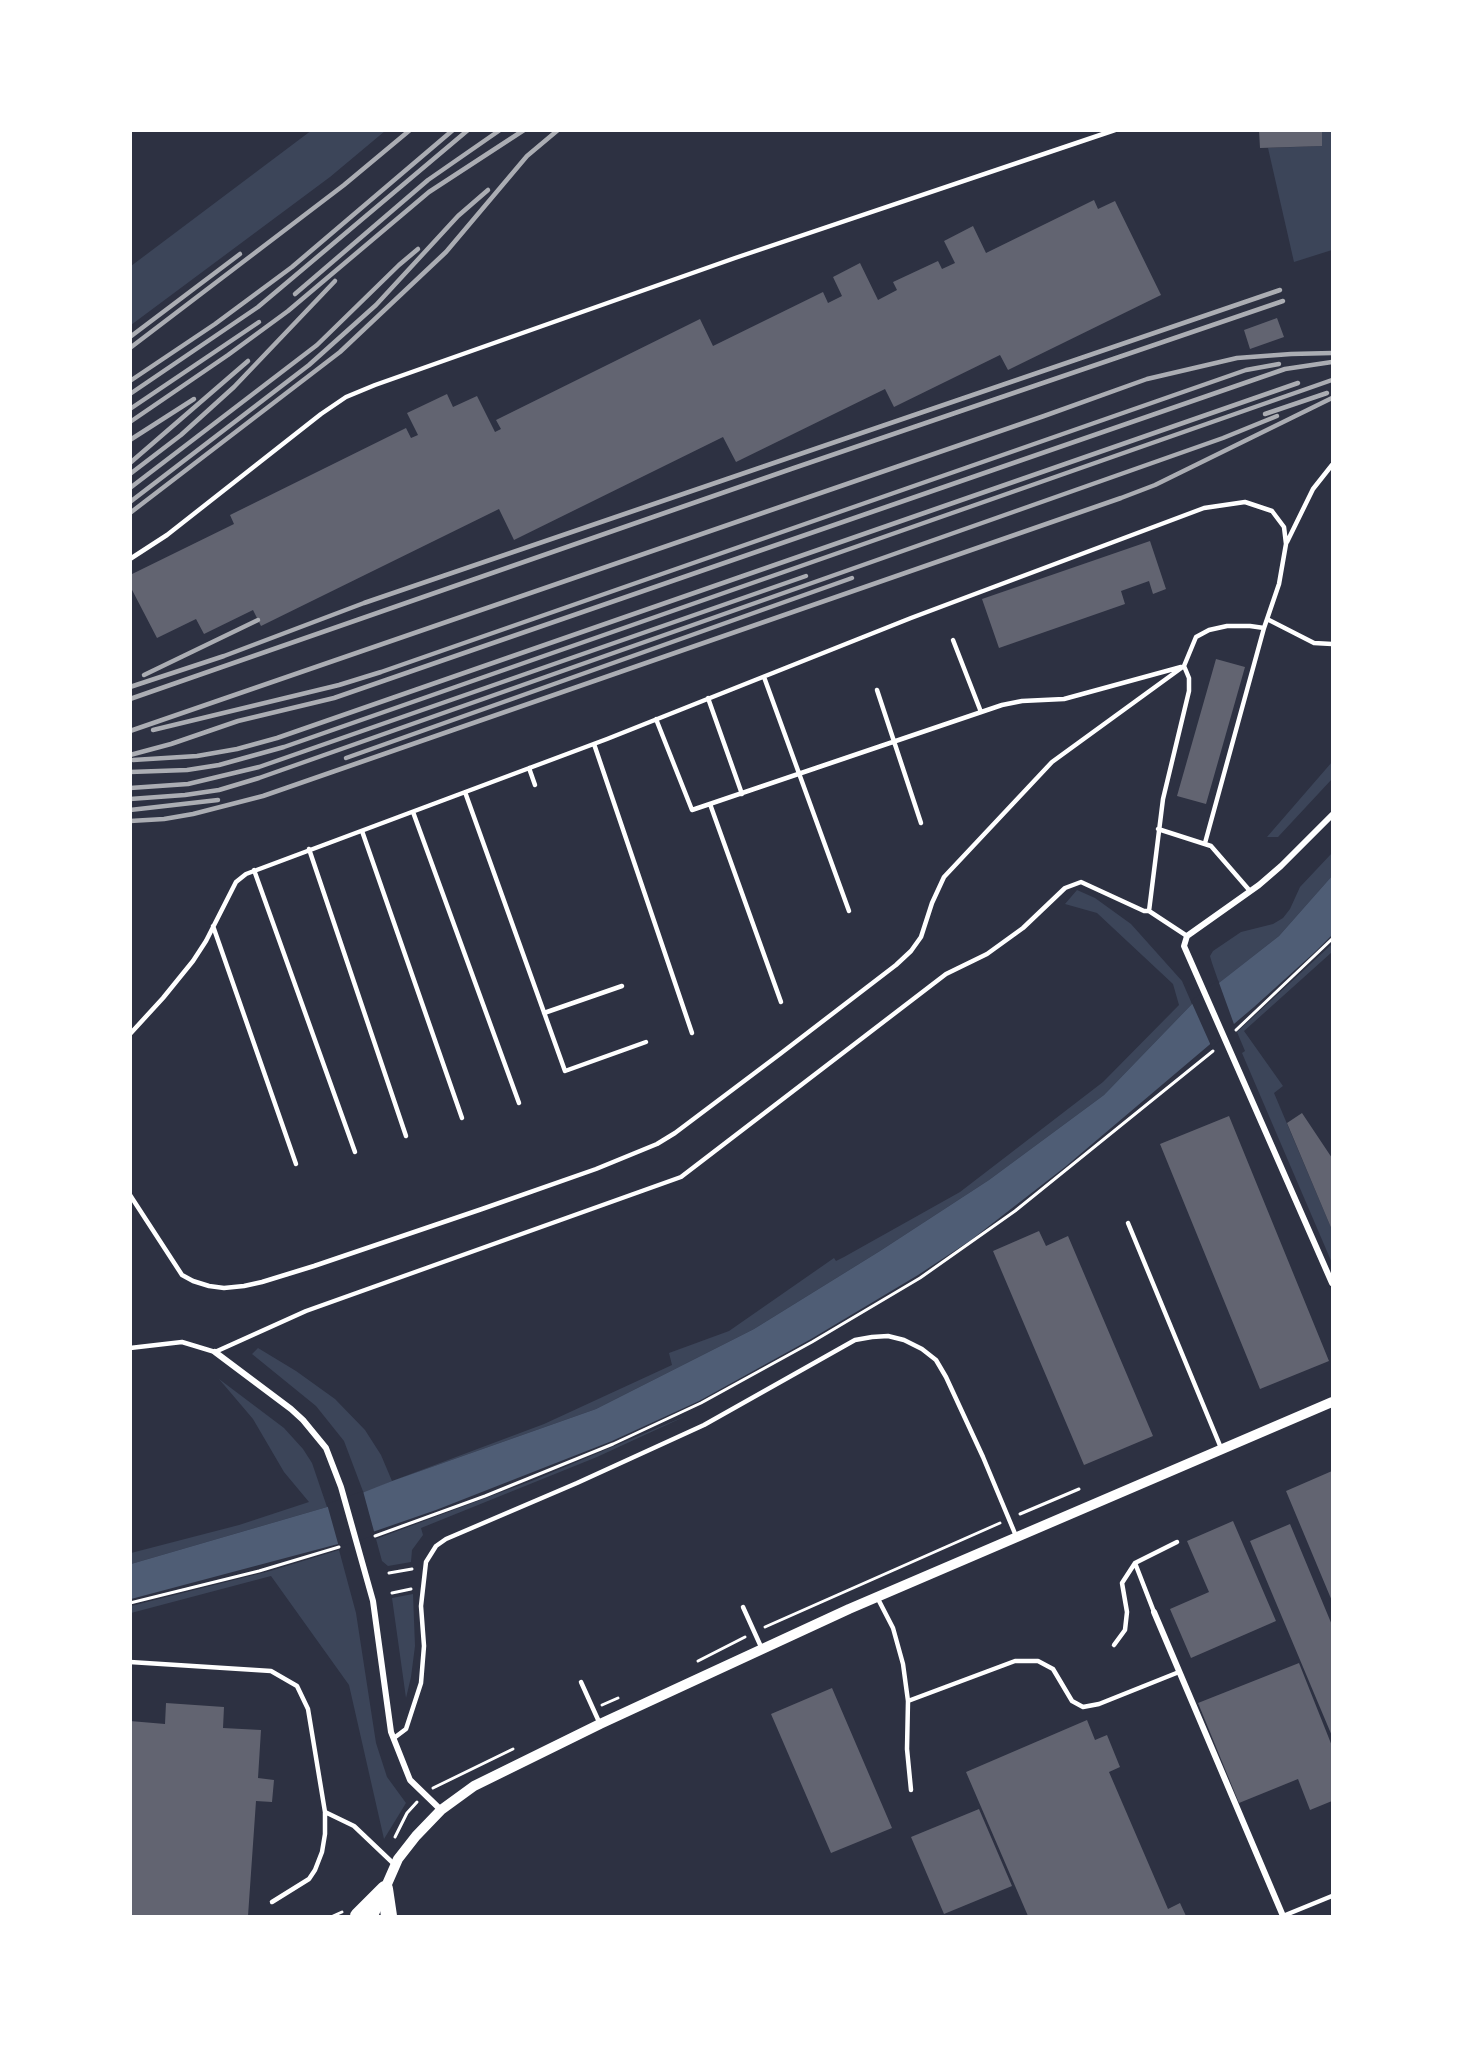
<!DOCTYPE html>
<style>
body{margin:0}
#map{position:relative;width:1463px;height:2047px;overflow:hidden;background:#2d3142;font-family:Mulish,sans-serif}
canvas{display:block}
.frame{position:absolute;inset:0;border:132px solid #fff;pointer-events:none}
</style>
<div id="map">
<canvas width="1463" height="2047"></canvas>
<div class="frame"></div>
</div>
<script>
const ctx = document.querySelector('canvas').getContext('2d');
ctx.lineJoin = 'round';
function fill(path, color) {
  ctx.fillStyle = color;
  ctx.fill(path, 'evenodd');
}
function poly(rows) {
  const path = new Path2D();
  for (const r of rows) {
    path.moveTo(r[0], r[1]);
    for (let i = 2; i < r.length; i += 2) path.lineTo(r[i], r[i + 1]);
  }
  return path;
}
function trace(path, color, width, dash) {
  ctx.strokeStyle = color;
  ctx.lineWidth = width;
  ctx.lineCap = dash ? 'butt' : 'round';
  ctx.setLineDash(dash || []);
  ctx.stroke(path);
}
fill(poly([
 [312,130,385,131,330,177,131,325,131,266],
 [1322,131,1332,131,1332,250,1294,262,1268,148,1322,146],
 [1332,762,1332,779,1278,837,1267,837],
 [1332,853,1332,876,1279,936,1219,983,1212,963,1210,956,1213,951,1241,932,1273,924,1283,918,1290,909,1300,887],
 [1077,890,1095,898,1131,924,1182,981,1192,1004,1104,1095,989,1180,880,1251,754,1329,596,1409,392,1481,364,1494,344,1441,316,1406,252,1354,258,1348,296,1371,335,1399,365,1430,381,1455,392,1481,544,1424,672,1365,669,1353,729,1331,834,1258,836,1261,844,1257,960,1192,1103,1082,1179,1005,1173,984,1097,913,1065,904],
 [1332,944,1332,952,1244,1031,1283,1086,1274,1093,1332,1230,1332,1263,1242,1053,1245,1051,1237,1032],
 [219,1379,284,1428,303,1449,312,1463,327,1507,131,1564,131,1553,239,1525,309,1502,284,1472,253,1419],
 [688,1415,597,1457,421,1528,423,1535,412,1550,411,1562,388,1566,382,1561,376,1539,534,1480],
 [339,1550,356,1613,376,1743,387,1777,406,1803,384,1839,349,1685,271,1576,131,1613,131,1606,270,1571],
 [413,1594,415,1646,411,1677,406,1698,392,1598]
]), '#3c4559');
fill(poly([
 [1332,876,1332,935,1316,951,1254,1007,1065,1167,971,1240,918,1275,811,1339,699,1401,612,1441,436,1510,338,1544,131,1599,131,1564,327,1507,392,1481,596,1409,754,1329,880,1251,989,1180,1104,1095,1192,1004,1279,936]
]), '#4f5d75');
fill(poly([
 [1218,980,1235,1027,1212,1048,1191,1001],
 [363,1491,375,1535,339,1547,327,1504]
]), '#2d3142');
fill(poly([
 [1259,130,1322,130,1322,146,1260,148],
 [1094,200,1098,209,1115,201,1161,295,1008,370,1000,355,894,407,885,389,736,462,723,437,514,540,499,509,261,626,253,610,204,634,196,619,157,638,130,586,130,575,234,524,230,515,406,428,411,438,418,435,407,413,447,394,453,407,477,396,495,432,501,429,496,420,700,319,713,346,823,292,828,303,842,296,833,277,860,263,878,300,897,290,893,282,938,261,942,269,955,263,944,241,973,226,986,253],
 [1277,318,1284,337,1250,349,1244,330],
 [1150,541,1166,589,1153,594,1149,581,1121,591,1125,604,999,648,982,599],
 [1216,659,1245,667,1206,804,1177,796],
 [1302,1113,1332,1158,1332,1230,1287,1123],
 [1229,1116,1329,1361,1260,1389,1160,1144],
 [1039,1231,1046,1246,1068,1236,1153,1436,1084,1465,993,1251],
 [1332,1471,1332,1601,1286,1491],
 [1233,1521,1276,1621,1191,1658,1170,1609,1209,1592,1187,1541],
 [1290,1524,1332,1625,1332,1736,1250,1541],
 [1299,1663,1332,1746,1332,1801,1310,1810,1298,1779,1239,1803,1198,1703],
 [832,1688,892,1828,831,1853,771,1714],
 [166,1703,224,1707,223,1728,261,1730,258,1778,274,1780,272,1802,256,1801,248,1916,130,1916,130,1721,165,1724],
 [1087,1720,1095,1740,1107,1735,1120,1767,1109,1772,1168,1909,1180,1903,1186,1916,1028,1916,966,1772],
 [979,1809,1012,1886,944,1914,911,1837]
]), '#626471');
trace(poly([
 [1236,1030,1332,939],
 [1020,1514,1079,1489],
 [375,1536,485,1496,613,1444,701,1403,812,1342,920,1278,1015,1211,1213,1051],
 [389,1573,412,1569],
 [392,1593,411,1589],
 [130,1603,259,1571,339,1547],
 [765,1627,1000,1523],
 [698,1661,745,1637],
 [602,1705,618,1698],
 [433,1788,513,1749],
 [395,1837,407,1813,417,1802],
 [333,1916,342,1912]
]), '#fff', 3);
trace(poly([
 [1287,542,1313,489,1332,465],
 [130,559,167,535,321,414,346,397,375,385,735,258,1115,130],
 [1267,619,1314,643,1332,644],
 [953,640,981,712],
 [764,677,849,911],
 [877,690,921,823],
 [708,698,742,794],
 [656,719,692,810,1002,705,1022,701,1064,699,1181,667],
 [594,744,692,1033],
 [529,768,535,785],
 [465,792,565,1071,646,1042],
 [710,804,781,1002],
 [413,812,519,1103],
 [1158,829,1211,846,1250,891],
 [362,831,462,1118],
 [309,849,406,1136],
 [254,870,355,1152],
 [1149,911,1163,799,1189,691,1189,678,1184,666],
 [213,926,296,1164],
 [544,1013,622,986],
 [130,1034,163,998,193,961,206,941,236,882,246,874,607,739,911,618,1204,508,1245,502,1272,511,1284,527,1286,544,1279,584,1264,628,1205,843],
 [130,1195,182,1275,193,1281,209,1286,224,1288,244,1286,262,1282,314,1266,482,1209,596,1169,657,1144,675,1133,780,1054,896,965,911,951,921,937,932,903,944,877,1052,762,1184,666,1196,637,1209,630,1227,626,1250,626,1264,628],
 [1128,1223,1221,1448],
 [130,1348,182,1342,215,1352,306,1311,681,1177,946,974,987,954,1023,928,1065,888,1081,882,1144,911,1149,911,1187,936],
 [1135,1563,1154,1612],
 [877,1597,893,1628,903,1664,908,1701,907,1749,911,1790],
 [743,1607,762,1649],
 [1114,1645,1125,1630,1127,1612,1122,1583,1135,1563,1177,1542],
 [130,1662,271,1671,297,1686,308,1709,325,1812,325,1834,322,1852,315,1870,309,1879,272,1902],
 [581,1682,600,1724],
 [908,1701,1015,1661,1038,1661,1053,1669,1072,1701,1083,1707,1099,1704,1179,1672],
 [394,1738,406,1729,421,1683,424,1646,421,1606,426,1562,436,1546,446,1539,577,1483,704,1425,855,1340,872,1337,888,1336,904,1340,922,1349,936,1360,946,1377,983,1457,1016,1536],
 [325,1812,354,1826,395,1865],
 [1283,1916,1332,1896]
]), '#fff', 4.5);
trace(poly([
 [1332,815,1281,866,1259,885,1187,936,1184,946,1332,1283],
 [215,1352,291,1409,303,1420,326,1448,341,1487,373,1601,391,1732,410,1780,441,1810],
 [1154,1612,1283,1916]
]), '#fff', 6);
trace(poly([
 [373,1916,398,1859,416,1836,441,1810,474,1786,600,1724,849,1609,1332,1402]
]), '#fff', 10);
trace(poly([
 [385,1889,389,1916],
 [358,1916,385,1889]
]), '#fff', 16);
trace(poly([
 [295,294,428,180,500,130],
 [130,337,240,254],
 [130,348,344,185,410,130],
 [130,381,215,324,292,267,453,130],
 [130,394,258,307,468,130],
 [130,409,259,322],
 [1265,414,1327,393],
 [130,422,228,355,288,311,429,192,524,130],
 [130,440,194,399],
 [130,463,248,361],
 [130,474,181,435,234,387,335,281],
 [130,488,317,345,399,265,418,249],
 [130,502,309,365,376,305,458,216,488,190],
 [130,513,340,352,446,252,527,156,558,130],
 [144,675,258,620],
 [130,687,224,656,364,603,1280,290],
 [130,699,791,469,1283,301],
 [153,730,339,685,381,672,1246,370,1279,364],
 [130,731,1044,416,1147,379,1237,358,1291,354,1332,353],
 [130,755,171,744,238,721,334,698,1285,369,1332,362],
 [346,758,852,578],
 [133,760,197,756,237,749,277,738,1298,383],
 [130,772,187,770,219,765,284,747,1332,380],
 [130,788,188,784,259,767,806,576],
 [130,799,185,795,219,790,259,778,1223,438,1277,416],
 [130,810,218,800],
 [130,821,164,819,193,814,263,796,1121,498,1155,485,1332,398]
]), '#abadb3', 4.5);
</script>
